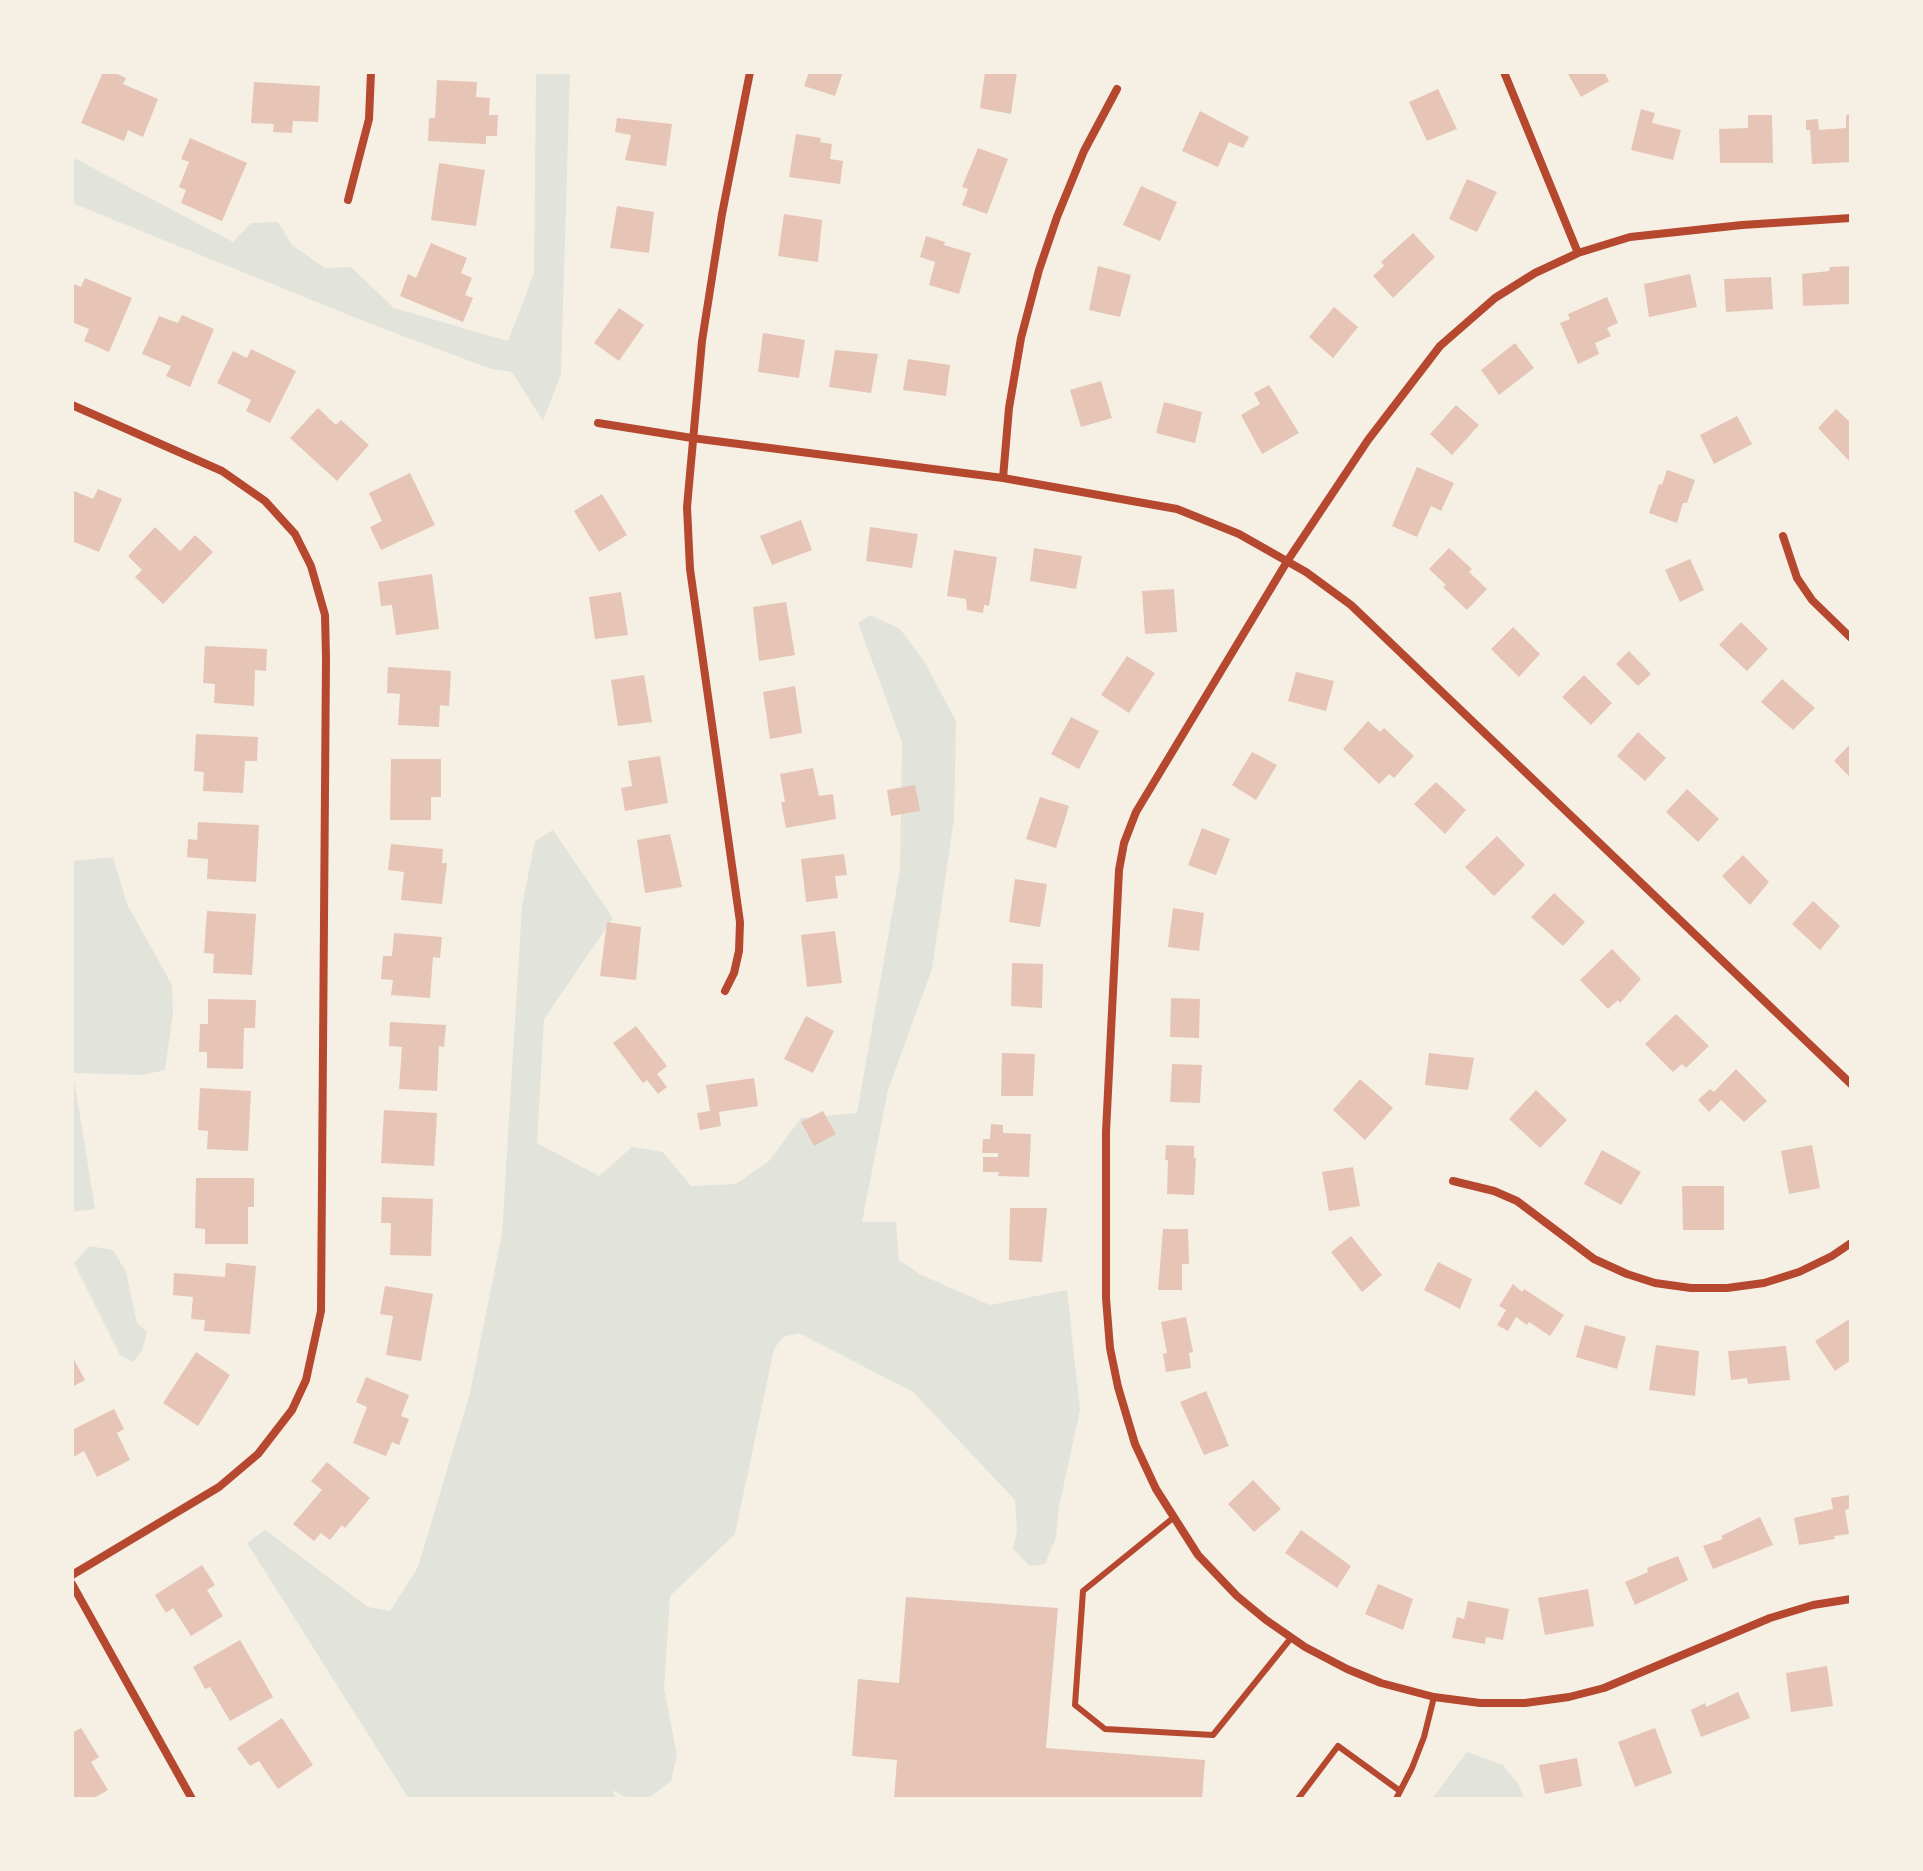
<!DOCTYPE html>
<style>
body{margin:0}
#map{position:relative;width:1923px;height:1871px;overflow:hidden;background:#f6efe4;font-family:"Noto Sans",sans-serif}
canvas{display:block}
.frame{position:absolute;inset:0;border:74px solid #f6efe4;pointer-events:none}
</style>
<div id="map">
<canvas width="1923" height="1871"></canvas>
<div class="frame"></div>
</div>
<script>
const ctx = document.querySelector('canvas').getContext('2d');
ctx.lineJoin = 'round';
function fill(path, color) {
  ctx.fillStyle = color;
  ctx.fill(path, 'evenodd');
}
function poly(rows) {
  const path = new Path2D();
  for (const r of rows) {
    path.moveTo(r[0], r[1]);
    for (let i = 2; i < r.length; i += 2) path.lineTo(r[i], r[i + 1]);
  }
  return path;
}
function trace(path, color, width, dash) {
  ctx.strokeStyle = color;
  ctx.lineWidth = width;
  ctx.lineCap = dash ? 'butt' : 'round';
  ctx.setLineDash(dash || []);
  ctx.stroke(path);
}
fill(poly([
 [536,72,570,72,561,374,543,421,512,372,491,369,376,326,72,203,72,157,233,242,251,223,278,222,292,245,325,268,351,267,394,308,508,341,534,273],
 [870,615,900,629,924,661,956,721,954,819,932,969,888,1090,862,1222,896,1222,899,1260,921,1275,990,1305,1067,1290,1080,1410,1059,1507,1056,1537,1045,1564,1030,1566,1013,1549,1017,1531,1015,1500,913,1392,799,1333,783,1337,774,1349,735,1534,670,1596,664,1688,677,1755,671,1781,649,1798,641,1799,630,1799,612,1790,616,1799,409,1799,247,1543,265,1530,368,1607,390,1611,418,1567,470,1393,502,1234,522,906,535,841,553,830,613,918,544,1019,537,1143,599,1176,632,1147,663,1152,691,1186,736,1184,769,1161,801,1118,857,1113,900,869,902,742,858,623],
 [113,857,127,904,172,985,173,1013,165,1070,143,1075,73,1073,95,1209,72,1212,72,861],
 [89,1246,113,1250,126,1272,137,1323,147,1332,142,1351,133,1362,120,1355,74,1263],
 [1467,1752,1503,1765,1519,1785,1525,1799,1432,1799]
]), '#e2e4dc');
fill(poly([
 [103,72,113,72,126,78,123,84,158,99,143,137,128,130,124,141,81,123],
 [809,72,843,72,835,96,804,86],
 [985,72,1017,72,1011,114,980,108],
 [1567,72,1604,72,1609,81,1581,97],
 [437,80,477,82,476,97,490,98,489,115,498,115,497,136,486,136,486,144,428,141,429,118,435,118],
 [254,82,320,86,318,122,293,121,292,133,273,132,274,124,251,123],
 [1438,89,1457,129,1427,141,1409,102],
 [1641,109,1655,113,1652,123,1681,130,1673,160,1631,150],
 [1200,111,1249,137,1243,148,1229,142,1218,167,1182,151],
 [1851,114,1851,162,1812,164,1810,130,1806,130,1806,120,1818,119,1819,130,1846,128,1846,115],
 [1748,115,1772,115,1773,163,1720,163,1719,129,1748,128],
 [617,118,672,124,666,166,625,160,631,135,615,132],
 [796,134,821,138,820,142,832,144,830,159,843,161,840,184,789,177],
 [190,138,247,163,222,221,181,203,186,190,179,187,189,162,181,159],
 [978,148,1008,159,987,214,962,205,968,189,962,187],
 [439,163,485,170,476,226,431,220],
 [1467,179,1497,192,1477,232,1449,219],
 [1141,186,1177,202,1160,241,1123,225],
 [617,206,654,212,649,253,610,248],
 [784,214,822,220,818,262,778,256],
 [1413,233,1435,257,1393,298,1373,276,1384,266,1381,262],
 [926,236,945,242,944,245,971,253,959,294,929,285,935,262,920,257],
 [431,243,467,258,461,273,472,278,465,295,473,298,463,322,400,296,408,274,416,278],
 [1098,266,1131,275,1120,317,1089,310],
 [1851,266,1851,304,1803,306,1802,274,1829,271,1830,267],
 [1690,274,1697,307,1649,317,1644,284],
 [1771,277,1773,309,1726,312,1724,279],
 [85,278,132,298,109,352,84,341,89,329,72,322,72,283,81,287],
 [1607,297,1618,323,1607,328,1611,336,1595,343,1599,354,1578,364,1560,323,1570,319,1568,314],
 [1334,307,1358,327,1333,358,1309,337],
 [619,308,644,325,619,361,594,343],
 [182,315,214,329,190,387,166,376,171,366,142,354,159,316,178,323],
 [763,333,805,340,799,378,758,372],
 [1515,343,1534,368,1499,395,1481,370],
 [251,349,296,371,270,423,246,411,251,400,217,383,233,351,247,358],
 [835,350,878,354,871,393,829,387],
 [908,359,950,365,946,396,903,390],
 [1101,381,1112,418,1081,427,1070,390],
 [1269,385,1299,433,1262,454,1241,415,1260,404,1254,393],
 [1164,402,1202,412,1195,443,1156,433],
 [1456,405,1479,425,1452,455,1430,434],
 [318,408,336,425,341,420,369,445,337,481,290,438],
 [1836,409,1851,423,1851,463,1818,428],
 [1737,416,1752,444,1714,464,1700,435],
 [1417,467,1454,483,1441,511,1431,506,1417,537,1392,526],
 [1667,470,1695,480,1687,503,1683,503,1677,523,1649,513,1659,484,1662,485],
 [410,473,435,525,381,550,370,527,382,521,369,493],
 [98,489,122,499,99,552,72,541,72,490,93,499],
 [602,494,627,535,599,552,574,511],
 [801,520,812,550,772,565,760,536],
 [155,527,180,551,195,535,213,552,163,604,135,577,142,570,128,556],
 [870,527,918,534,912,568,866,561],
 [1034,548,1082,556,1076,589,1030,581],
 [1449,548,1472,569,1469,572,1487,589,1467,610,1443,587,1446,585,1429,569],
 [954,550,997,557,989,606,984,605,983,613,967,610,966,599,947,596],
 [1690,559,1704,590,1680,602,1665,570],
 [432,574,439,629,396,635,392,605,381,606,378,582],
 [1174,589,1177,632,1145,634,1142,591],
 [621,592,628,635,595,639,589,597],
 [786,602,795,655,759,661,753,607],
 [1741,622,1768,649,1747,671,1719,645],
 [1513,627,1540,654,1519,677,1491,649],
 [205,646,267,649,266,671,255,670,254,706,214,703,215,684,203,683],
 [1629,651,1651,674,1638,686,1616,664],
 [1127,656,1155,673,1129,713,1101,695],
 [388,667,451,671,449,706,440,705,439,727,398,725,400,694,387,693],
 [1296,672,1334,681,1326,711,1288,701],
 [644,675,652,722,618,726,611,680],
 [1584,675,1612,703,1591,725,1562,697],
 [1782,679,1815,708,1793,730,1761,702],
 [795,686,802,733,770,739,763,692],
 [1071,717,1099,731,1079,769,1051,754],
 [1368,721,1380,732,1384,728,1414,756,1394,778,1389,774,1379,784,1343,749],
 [1638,732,1666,758,1645,781,1617,756],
 [196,734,258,737,257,761,245,761,243,793,203,791,204,772,194,771],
 [1851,743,1851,778,1834,761],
 [1252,752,1277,765,1256,800,1232,785],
 [660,756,668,803,625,811,621,788,632,786,628,761],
 [391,759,441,759,441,797,431,797,431,820,390,820],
 [813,768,819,796,833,794,836,819,786,828,781,802,785,802,780,774],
 [1436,782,1466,810,1445,834,1414,804],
 [915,785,920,811,891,816,887,790],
 [1687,789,1719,819,1698,842,1666,812],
 [1040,797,1069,806,1056,848,1026,839],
 [198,822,259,825,256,882,207,879,208,859,187,857,188,839,197,840],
 [1202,828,1230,839,1216,875,1188,865],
 [670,834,682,887,645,893,637,840],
 [1497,836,1525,865,1494,896,1465,867],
 [391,844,443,849,442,863,447,863,442,904,401,900,404,872,388,870],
 [844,854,847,875,835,876,838,898,806,902,801,859],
 [1743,855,1769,882,1750,905,1722,876],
 [1015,879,1047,884,1040,927,1009,922],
 [1554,893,1585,922,1563,946,1531,917],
 [1813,901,1840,926,1820,950,1792,924],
 [1173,908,1204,913,1199,951,1168,947],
 [207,911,256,914,252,975,213,973,214,954,204,953],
 [607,922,641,927,636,980,600,976],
 [835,931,842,983,807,987,801,935],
 [394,933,442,937,440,958,433,957,430,998,391,995,393,980,381,979,383,956,392,956],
 [1612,949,1641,979,1620,1003,1618,1000,1608,1009,1580,980],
 [1012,963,1043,964,1042,1008,1011,1006],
 [1171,998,1200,999,1199,1038,1170,1037],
 [208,999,256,1000,255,1028,244,1028,243,1069,207,1068,207,1052,199,1052,200,1024,208,1024],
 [1676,1014,1709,1046,1686,1068,1682,1064,1673,1072,1645,1044],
 [806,1016,834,1031,813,1073,784,1059],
 [390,1022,446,1025,444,1047,439,1046,437,1091,399,1089,402,1047,389,1046],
 [636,1026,667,1066,657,1074,667,1087,658,1094,647,1080,643,1083,613,1043],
 [1002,1053,1035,1054,1033,1096,1001,1096],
 [1429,1053,1474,1058,1468,1090,1425,1085],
 [1172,1064,1202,1065,1200,1103,1170,1102],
 [1736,1069,1767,1101,1744,1122,1721,1100,1709,1112,1698,1100,1710,1089,1714,1092],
 [754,1078,758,1106,719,1112,721,1126,700,1130,697,1113,710,1111,706,1085],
 [1360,1079,1393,1108,1365,1140,1333,1110],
 [200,1088,251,1091,248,1151,207,1149,208,1131,198,1130],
 [1536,1090,1567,1120,1540,1148,1509,1119],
 [384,1110,437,1113,434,1166,381,1163],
 [823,1111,836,1134,814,1146,801,1122],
 [991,1124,1003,1125,1003,1133,1031,1134,1029,1177,998,1176,999,1172,983,1172,983,1157,998,1157,998,1153,982,1153,983,1139,990,1139],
 [1166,1145,1194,1146,1194,1158,1196,1158,1194,1195,1167,1194,1168,1160,1165,1160],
 [1812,1145,1820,1188,1789,1194,1781,1151],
 [1602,1150,1641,1172,1621,1205,1584,1184],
 [1353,1167,1360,1206,1329,1211,1322,1172],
 [196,1178,254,1178,254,1207,248,1207,248,1244,205,1244,205,1229,195,1228],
 [1682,1186,1724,1186,1724,1230,1683,1230],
 [382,1197,433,1199,431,1256,390,1255,391,1223,381,1223],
 [1010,1208,1047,1208,1042,1262,1009,1260],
 [1163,1229,1188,1229,1189,1264,1182,1264,1182,1290,1158,1290],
 [1351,1236,1382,1275,1362,1292,1331,1252],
 [1438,1262,1472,1279,1460,1309,1424,1290],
 [226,1263,256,1266,250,1334,204,1331,205,1320,191,1319,193,1297,173,1295,174,1273,225,1277],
 [1513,1284,1522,1292,1524,1289,1564,1315,1550,1336,1529,1322,1527,1325,1516,1317,1508,1331,1497,1325,1506,1310,1499,1306],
 [385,1286,433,1294,421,1361,386,1355,393,1316,380,1314],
 [1186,1317,1193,1352,1189,1353,1191,1368,1166,1372,1163,1354,1167,1353,1161,1322],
 [1851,1318,1851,1360,1835,1371,1815,1341],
 [1585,1325,1626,1337,1617,1369,1576,1357],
 [1656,1345,1699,1351,1695,1396,1649,1390],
 [1786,1346,1790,1380,1748,1384,1747,1378,1731,1380,1728,1351],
 [196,1352,230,1375,198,1426,163,1403],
 [72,1356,85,1380,72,1387],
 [366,1377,409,1395,401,1416,409,1419,399,1445,392,1442,386,1456,353,1443,367,1407,356,1402],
 [1206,1391,1229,1446,1204,1455,1180,1402],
 [114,1409,124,1429,117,1433,130,1460,97,1477,84,1451,73,1457,72,1430],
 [327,1462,370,1498,345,1528,342,1525,330,1540,321,1533,314,1541,293,1524,322,1490,311,1481],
 [1253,1480,1281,1509,1254,1532,1228,1504],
 [1849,1495,1851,1508,1845,1510,1849,1534,1834,1536,1835,1539,1799,1545,1794,1518,1833,1509,1831,1498],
 [1760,1517,1773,1545,1713,1569,1703,1546,1723,1539,1721,1536],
 [1301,1530,1351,1566,1337,1588,1285,1553],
 [1678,1556,1688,1580,1635,1605,1625,1582,1648,1572,1647,1568],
 [202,1565,215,1585,207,1590,223,1616,191,1636,173,1608,166,1613,155,1595],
 [1378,1584,1413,1599,1403,1630,1365,1614],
 [1588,1589,1594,1626,1545,1635,1538,1598],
 [906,1597,1058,1608,1046,1748,1205,1760,1202,1799,894,1799,897,1760,852,1756,858,1679,899,1683],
 [1468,1601,1509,1609,1503,1640,1486,1637,1485,1644,1452,1638,1457,1617,1464,1619],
 [240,1640,273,1697,230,1721,210,1687,205,1689,193,1667],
 [1827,1666,1833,1706,1791,1712,1786,1673],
 [1738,1692,1750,1718,1701,1737,1691,1710,1705,1703,1706,1707],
 [282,1718,313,1765,278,1789,259,1761,250,1766,237,1748],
 [81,1728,99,1757,91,1762,108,1790,92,1799,72,1799,72,1733],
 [1655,1728,1672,1773,1635,1787,1618,1742],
 [1577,1758,1582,1786,1545,1794,1539,1765]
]), '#e6c5b7');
trace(poly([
 [1173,1518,1083,1591,1075,1705,1105,1729,1213,1735,1291,1638],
 [1298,1799,1338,1746,1400,1791],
 [1396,1799,1412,1768,1424,1737,1434,1697]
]), '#b5482f', 6);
trace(poly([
 [1504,72,1578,253],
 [348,200,369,119,371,72],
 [1851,218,1742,225,1630,237,1578,253,1535,273,1495,298,1440,346,1368,440,1288,560,1136,812,1124,843,1119,870,1106,1132,1106,1298,1110,1348,1118,1387,1135,1444,1156,1489,1198,1555,1237,1596,1266,1620,1305,1647,1347,1669,1381,1683,1434,1697,1480,1703,1525,1703,1569,1697,1604,1688,1770,1618,1813,1605,1851,1599],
 [72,405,222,471,265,501,295,534,311,566,325,615,326,658,321,1311,306,1380,292,1410,258,1454,219,1487,72,1575],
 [598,423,692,438,1003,478,1177,509,1239,534,1306,572,1351,605,1851,1084],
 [1003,478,1009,408,1021,338,1039,270,1057,217,1084,151,1117,89],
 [1783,536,1797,578,1812,600,1851,638],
 [725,991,734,973,739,951,740,922,690,569,687,507,702,341,722,214,750,72],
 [1453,1181,1494,1191,1517,1201,1594,1259,1627,1274,1655,1283,1691,1288,1727,1288,1764,1283,1799,1272,1832,1256,1851,1243],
 [72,1584,192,1799]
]), '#b5482f', 8);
</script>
